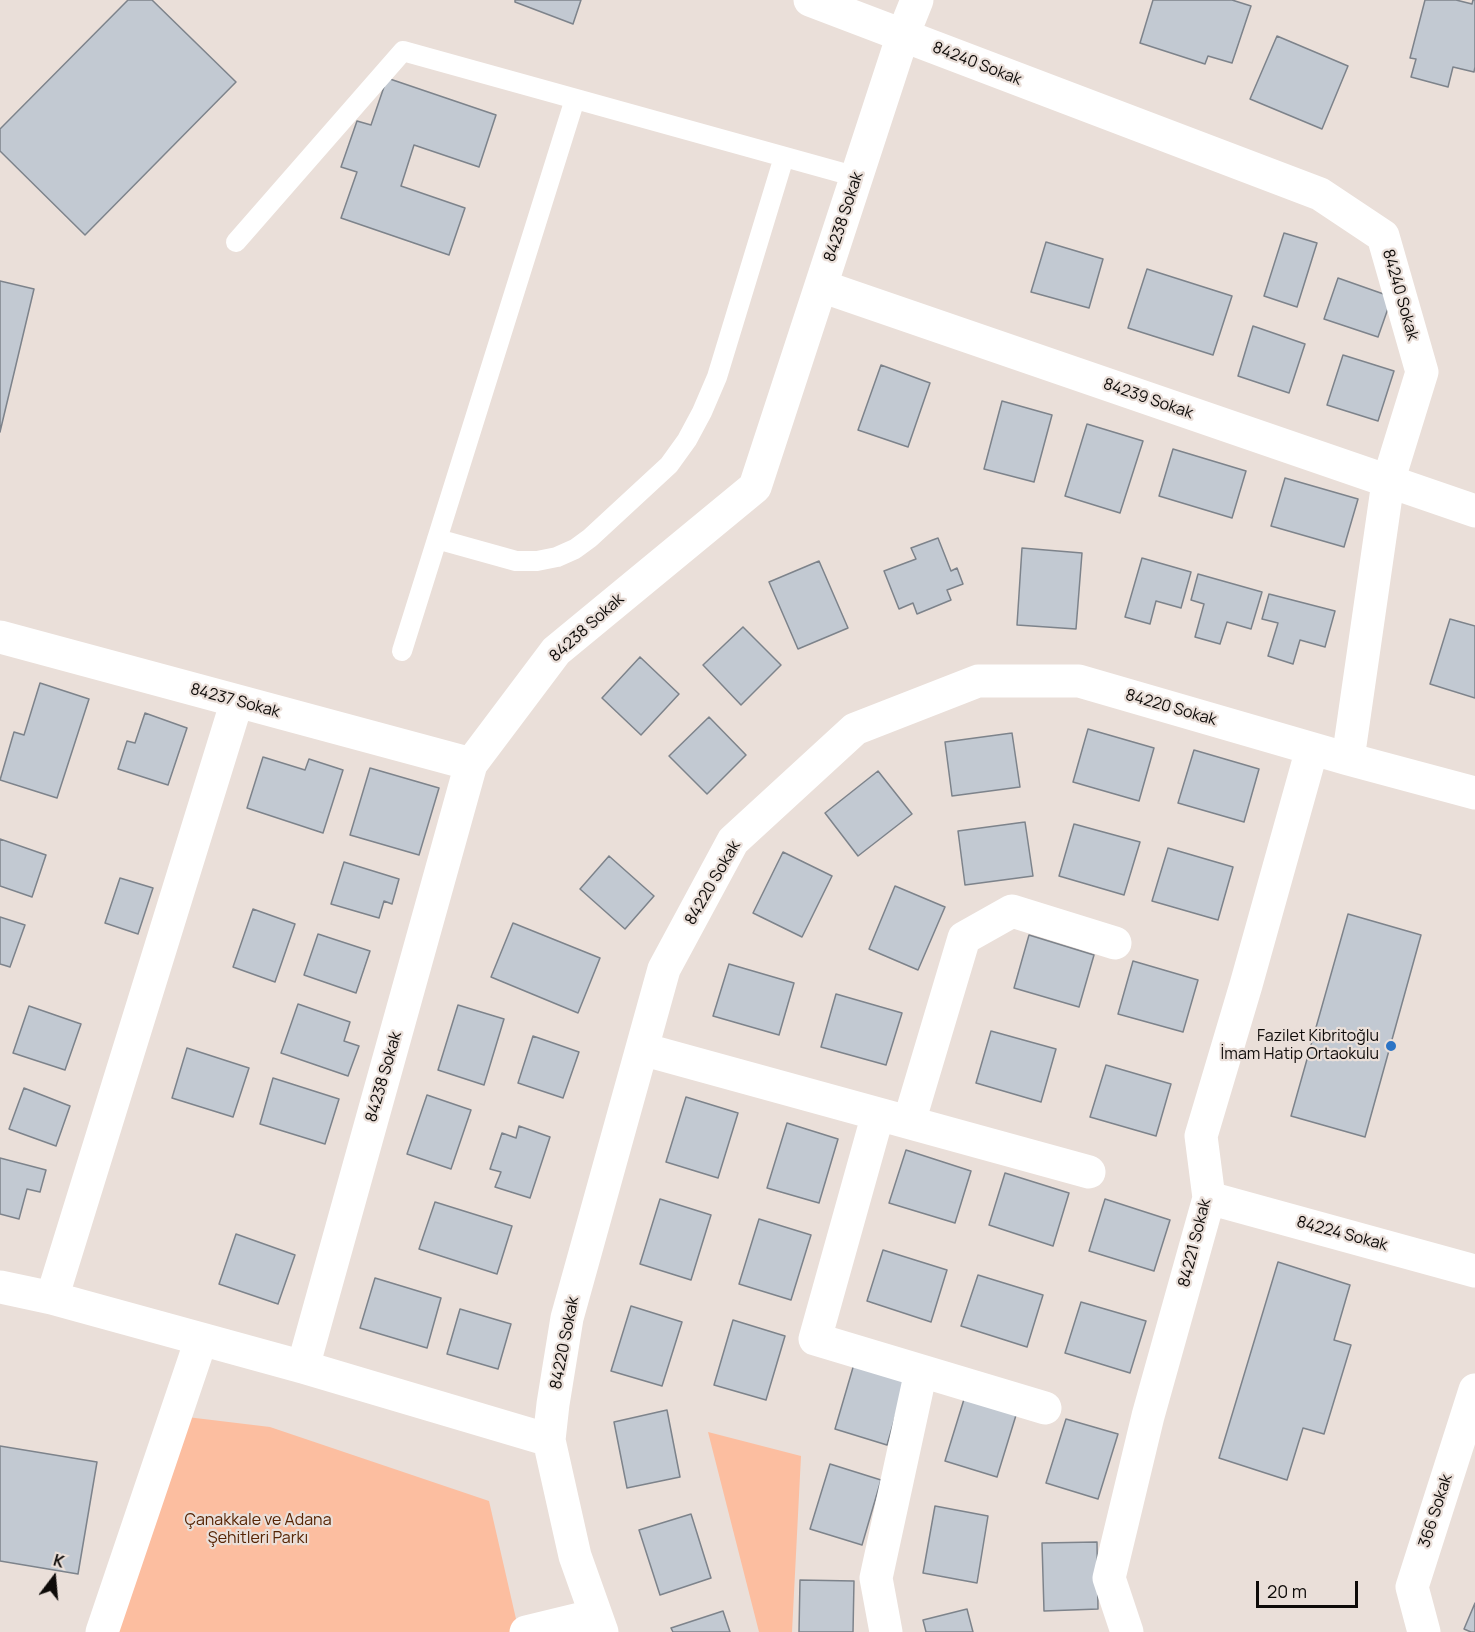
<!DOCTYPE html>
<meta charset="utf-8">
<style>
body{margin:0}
#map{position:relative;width:1475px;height:1632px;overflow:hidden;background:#eadfd9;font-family:Manrope,sans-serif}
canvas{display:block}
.north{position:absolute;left:24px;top:1548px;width:60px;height:60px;-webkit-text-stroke:4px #eadfd9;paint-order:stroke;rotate:16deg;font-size:16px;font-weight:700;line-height:24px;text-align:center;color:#0e0b09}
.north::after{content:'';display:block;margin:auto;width:21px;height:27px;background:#0e0b09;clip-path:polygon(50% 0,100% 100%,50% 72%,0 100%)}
.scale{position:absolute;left:1256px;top:1581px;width:102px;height:27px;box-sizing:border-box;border:3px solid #0e0b09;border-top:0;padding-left:8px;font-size:18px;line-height:21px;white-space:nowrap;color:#0e0b09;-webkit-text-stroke:4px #eadfd9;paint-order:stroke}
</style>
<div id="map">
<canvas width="1475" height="1632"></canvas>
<div class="north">K</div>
<div class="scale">20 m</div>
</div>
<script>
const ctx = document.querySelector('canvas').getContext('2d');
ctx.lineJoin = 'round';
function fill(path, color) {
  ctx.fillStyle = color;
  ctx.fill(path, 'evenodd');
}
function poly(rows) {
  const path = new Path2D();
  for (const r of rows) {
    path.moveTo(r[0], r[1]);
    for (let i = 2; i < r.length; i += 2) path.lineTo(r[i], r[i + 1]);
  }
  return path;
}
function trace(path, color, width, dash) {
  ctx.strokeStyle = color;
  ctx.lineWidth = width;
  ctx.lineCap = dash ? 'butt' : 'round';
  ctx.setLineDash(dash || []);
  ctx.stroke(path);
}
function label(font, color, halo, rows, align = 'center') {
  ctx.font = font + ' Manrope,sans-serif';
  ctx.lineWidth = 4.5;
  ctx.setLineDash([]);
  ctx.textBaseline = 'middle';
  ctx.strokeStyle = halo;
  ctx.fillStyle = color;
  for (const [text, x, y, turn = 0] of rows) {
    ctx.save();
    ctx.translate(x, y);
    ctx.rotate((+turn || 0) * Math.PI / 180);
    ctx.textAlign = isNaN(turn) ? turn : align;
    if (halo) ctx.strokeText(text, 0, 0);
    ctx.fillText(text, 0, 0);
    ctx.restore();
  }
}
fill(poly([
 [187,1417,270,1427,489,1501,519,1632,118,1632],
 [708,1432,801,1456,792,1632,759,1632]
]), '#fcbea0');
const building = poly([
 [128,0,152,0,236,82,85,235,0,151,0,129,128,0],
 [515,0,581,0,573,24,515,2,515,0],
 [1153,0,1232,0,1251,6,1232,63,1208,56,1205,64,1140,43,1153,0],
 [1425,0,1456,0,1472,4,1473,0,1475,0,1475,67,1474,72,1453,67,1448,87,1411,77,1416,59,1410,58,1425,0],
 [1277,36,1348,66,1322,129,1250,99,1277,36],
 [387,78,496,115,479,167,414,145,401,186,465,208,449,255,341,218,357,172,341,167,357,121,371,125,387,78],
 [1284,233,1317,243,1297,307,1264,296,1284,233],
 [1046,242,1103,259,1089,308,1031,292,1046,242],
 [1147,269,1232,296,1213,355,1128,328,1147,269],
 [1338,278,1392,297,1378,337,1324,319,1338,278],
 [0,281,34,289,0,432,0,281],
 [1253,326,1305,344,1289,393,1238,376,1253,326],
 [1343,355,1394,371,1378,421,1327,405,1343,355],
 [881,365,930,383,908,447,858,430,881,365],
 [1002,401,1052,415,1034,482,984,469,1002,401],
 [1087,424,1143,441,1120,513,1065,496,1087,424],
 [1173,449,1246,471,1232,518,1159,496,1173,449],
 [1285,478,1358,499,1344,547,1271,526,1285,478],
 [938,538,951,571,957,568,963,584,947,590,951,600,917,614,913,603,899,609,884,571,916,559,911,548,938,538],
 [1022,548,1082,553,1076,629,1017,625,1022,548],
 [1142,558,1191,572,1181,608,1156,601,1150,624,1125,617,1142,558],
 [819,561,848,628,798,649,769,582,819,561],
 [1198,574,1262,592,1251,629,1227,622,1220,644,1195,637,1204,604,1191,600,1198,574],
 [1269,594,1335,611,1325,647,1300,640,1293,664,1268,656,1278,623,1262,619,1269,594],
 [1450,619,1475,626,1475,698,1430,684,1450,619],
 [743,627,781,665,741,705,703,665,743,627],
 [640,657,679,694,641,735,602,698,640,657],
 [40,683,89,699,57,798,0,780,14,732,24,735,40,683],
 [145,713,187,728,168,785,118,769,127,741,135,743,145,713],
 [709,717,746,755,707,794,669,756,709,717],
 [1088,729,1154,748,1139,801,1073,782,1088,729],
 [1012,733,1020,787,952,796,945,742,1012,733],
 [1194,750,1259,769,1244,822,1178,803,1194,750],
 [263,757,305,770,309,759,343,770,323,833,247,808,263,757],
 [370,768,439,788,419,855,350,835,370,768],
 [878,771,912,814,858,856,825,813,878,771],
 [1025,822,1033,876,965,885,958,831,1025,822],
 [1074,824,1140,842,1124,895,1059,876,1074,824],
 [0,839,46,855,32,897,0,886,0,839],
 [1168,848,1233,867,1218,920,1152,901,1168,848],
 [783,852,832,876,802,937,753,913,783,852],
 [609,856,654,896,625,929,580,889,609,856],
 [344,862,399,879,392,904,384,901,379,918,331,904,344,862],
 [120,878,153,888,138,934,105,923,120,878],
 [895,886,945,907,918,970,869,949,895,886],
 [253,909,295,924,275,982,233,967,253,909],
 [1348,914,1421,935,1365,1137,1291,1116,1348,914],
 [0,917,25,925,10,967,0,964,0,917],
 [513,923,600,958,578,1013,491,977,513,923],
 [318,934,370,951,356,993,304,975,318,934],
 [1029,935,1094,955,1079,1007,1014,988,1029,935],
 [1133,961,1198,980,1183,1032,1118,1014,1133,961],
 [729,964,794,983,779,1035,713,1016,729,964],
 [836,994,902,1013,886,1065,821,1047,836,994],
 [298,1004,350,1022,344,1041,359,1046,348,1076,281,1053,298,1004],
 [458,1005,504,1019,484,1085,438,1070,458,1005],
 [29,1006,81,1024,65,1070,13,1053,29,1006],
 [991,1031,1056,1049,1041,1102,976,1083,991,1031],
 [533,1036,579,1052,563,1098,518,1083,533,1036],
 [187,1048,249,1068,233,1117,172,1098,187,1048],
 [1106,1065,1171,1084,1156,1136,1090,1117,1106,1065],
 [273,1078,339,1099,325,1144,260,1124,273,1078],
 [24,1088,70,1106,56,1146,9,1129,24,1088],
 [427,1095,471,1110,451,1169,407,1154,427,1095],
 [686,1097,738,1113,718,1178,666,1162,686,1097],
 [787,1123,838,1139,819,1203,767,1188,787,1123],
 [519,1126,550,1137,530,1198,495,1187,501,1172,490,1169,502,1133,516,1138,519,1126],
 [906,1150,971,1171,955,1223,889,1203,906,1150],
 [0,1158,46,1170,40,1192,27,1189,19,1219,0,1214,0,1158],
 [1005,1173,1069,1193,1053,1246,989,1225,1005,1173],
 [660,1199,711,1215,691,1280,640,1264,660,1199],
 [1105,1199,1170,1220,1154,1271,1089,1251,1105,1199],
 [435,1202,512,1226,497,1274,419,1249,435,1202],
 [759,1219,811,1235,791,1300,739,1284,759,1219],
 [236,1234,295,1255,278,1304,219,1284,236,1234],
 [883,1250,947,1270,931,1322,867,1301,883,1250],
 [1278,1262,1350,1285,1334,1340,1351,1345,1324,1434,1303,1428,1287,1480,1219,1458,1278,1262],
 [978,1275,1043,1295,1027,1347,961,1326,978,1275],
 [375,1278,441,1298,427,1348,360,1328,375,1278],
 [1081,1302,1146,1321,1130,1373,1065,1353,1081,1302],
 [631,1306,682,1322,662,1386,611,1371,631,1306],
 [460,1309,511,1324,498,1369,447,1354,460,1309],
 [733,1320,785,1336,766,1400,714,1385,733,1320],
 [854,1364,906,1380,887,1445,835,1429,854,1364],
 [965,1396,1017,1412,997,1477,945,1461,965,1396],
 [667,1410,680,1477,627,1488,614,1422,667,1410],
 [1066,1419,1118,1434,1098,1499,1046,1483,1066,1419],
 [0,1446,97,1462,78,1574,0,1561,0,1446],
 [830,1464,881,1480,862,1545,810,1529,830,1464],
 [935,1506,988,1516,977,1583,923,1573,935,1506],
 [691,1514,711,1578,660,1595,639,1530,691,1514],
 [1097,1542,1098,1609,1044,1611,1042,1543,1097,1542],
 [800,1580,854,1581,853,1632,799,1632,800,1580],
 [1475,1603,1475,1632,1471,1632,1464,1629,1475,1603],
 [967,1609,973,1632,926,1632,923,1620,967,1609],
 [723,1611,730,1632,673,1632,671,1628,723,1611]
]);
fill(building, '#c2c9d2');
trace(building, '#7d838b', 1.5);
trace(poly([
 [236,242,403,51,857,177],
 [437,539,516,561,537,561,557,557,575,549,590,538,669,465,687,440,702,412,717,377,784,157],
 [402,651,575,99]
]), '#fff', 20);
trace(poly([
 [810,0,1320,194,1383,236,1422,372,1388,482,1348,759],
 [821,286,1475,511],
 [0,637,471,764],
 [642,1049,1089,1172],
 [878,1114,815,1339,1045,1408],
 [909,1122,964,938,1012,911,1115,943],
 [1209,1198,1475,1271],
 [0,1287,52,1298,303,1367,549,1440],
 [52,1298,237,701],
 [303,1367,471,764,556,651,755,487,903,35,917,0],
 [102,1632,201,1340],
 [526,1632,596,1615],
 [602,1632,575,1556,549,1440,553,1404,567,1318,664,969,733,841,855,729,978,681,1079,681,1348,759,1475,793],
 [886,1632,876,1578,921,1371],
 [1127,1632,1109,1578,1148,1416,1209,1198,1201,1136,1246,985,1312,749],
 [1424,1632,1412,1587,1475,1390]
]), '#fff', 33);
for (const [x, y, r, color] of [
 [1391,1046,6,"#2c74c5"]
]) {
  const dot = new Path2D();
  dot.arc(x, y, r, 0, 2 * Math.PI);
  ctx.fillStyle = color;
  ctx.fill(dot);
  trace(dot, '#eadfd9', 2);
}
label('16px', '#0e0b09', '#eadfd9', [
 ["84240 Sokak",977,64,21],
 ["84238 Sokak",844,217,-72],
 ["84240 Sokak",1400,295,74],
 ["84239 Sokak",1148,399,19],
 ["84238 Sokak",587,628,-42],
 ["84237 Sokak",235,701,15],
 ["84220 Sokak",1171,708,16],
 ["84220 Sokak",713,883,-60],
 ["84238 Sokak",384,1077,-74],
 ["84224 Sokak",1342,1234,15],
 ["84221 Sokak",1195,1243,-76],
 ["84220 Sokak",565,1343,-79],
 ["366 Sokak",1436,1511,-72]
]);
label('16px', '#0e0b09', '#eadfd9', [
 ["Fazilet Kibritoğlu",1379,1037],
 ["İmam Hatip Ortaokulu",1379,1055]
], 'right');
label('16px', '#562404', '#eadfd9', [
 ["Çanakkale ve Adana",258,1521],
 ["Şehitleri Parkı",258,1539]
]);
</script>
